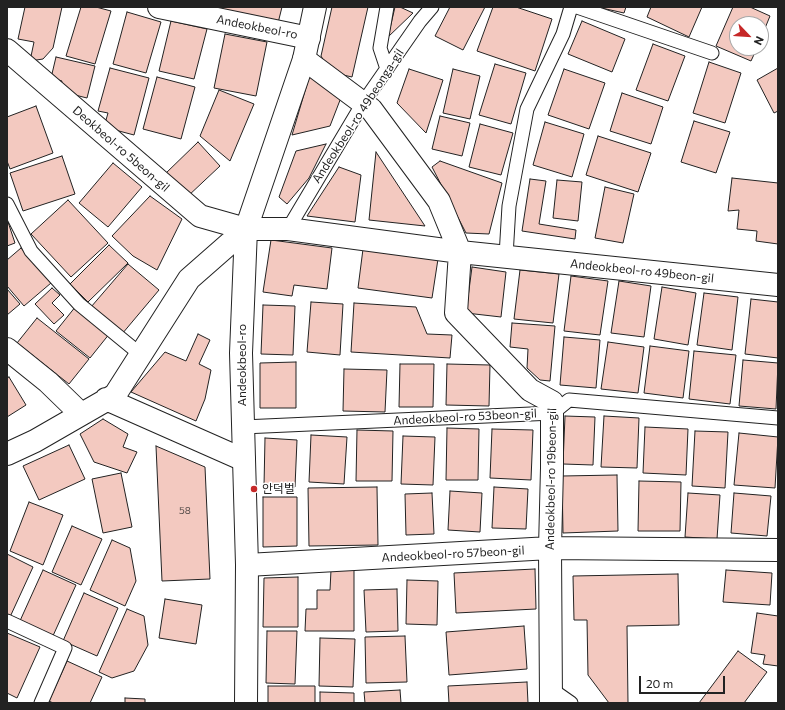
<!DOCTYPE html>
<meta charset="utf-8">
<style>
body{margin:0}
#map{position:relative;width:785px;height:710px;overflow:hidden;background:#fff;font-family:Commissioner,sans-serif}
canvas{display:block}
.frame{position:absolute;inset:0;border:8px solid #222;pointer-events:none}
.north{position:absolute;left:729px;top:16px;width:40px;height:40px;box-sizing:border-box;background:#fff;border:1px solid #a7a7a7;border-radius:50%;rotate:115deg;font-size:11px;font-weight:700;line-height:16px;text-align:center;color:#222}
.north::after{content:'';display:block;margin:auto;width:14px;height:18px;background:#c62828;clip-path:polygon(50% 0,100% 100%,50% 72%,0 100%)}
.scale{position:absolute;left:639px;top:676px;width:86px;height:18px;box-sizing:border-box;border:2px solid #222;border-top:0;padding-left:5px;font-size:12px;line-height:14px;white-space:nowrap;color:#222;-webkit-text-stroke:3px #fff;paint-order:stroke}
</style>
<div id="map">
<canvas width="785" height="710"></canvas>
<div class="frame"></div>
<div class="north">N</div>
<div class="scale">20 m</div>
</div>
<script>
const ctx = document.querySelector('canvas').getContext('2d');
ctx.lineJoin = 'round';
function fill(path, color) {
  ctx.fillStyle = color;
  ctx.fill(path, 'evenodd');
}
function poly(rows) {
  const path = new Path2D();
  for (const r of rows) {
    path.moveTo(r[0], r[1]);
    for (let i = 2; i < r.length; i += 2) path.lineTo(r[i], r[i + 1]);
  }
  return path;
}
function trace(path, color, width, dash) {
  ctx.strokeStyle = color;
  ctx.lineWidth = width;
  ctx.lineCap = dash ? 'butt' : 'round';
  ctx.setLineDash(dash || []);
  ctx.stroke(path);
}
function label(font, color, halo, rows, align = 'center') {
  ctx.font = font + ' Commissioner,"Noto Sans KR",sans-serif';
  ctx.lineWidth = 3;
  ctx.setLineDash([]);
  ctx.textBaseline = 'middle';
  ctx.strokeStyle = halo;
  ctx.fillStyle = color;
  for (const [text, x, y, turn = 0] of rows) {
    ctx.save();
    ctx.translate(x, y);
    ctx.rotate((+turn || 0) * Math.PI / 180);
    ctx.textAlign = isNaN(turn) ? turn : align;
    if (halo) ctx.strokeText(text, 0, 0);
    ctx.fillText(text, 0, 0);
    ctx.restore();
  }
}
const building = poly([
 [25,7,62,7,53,48,43,59,30,61,34,42,18,39,25,7],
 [81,7,96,7,111,11,95,64,66,56,81,7],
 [191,7,282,7,277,27,191,7],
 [332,7,368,7,352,77,330,72,321,56,332,7],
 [395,7,400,7,413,13,388,37,395,7],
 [450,7,485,7,463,50,435,36,450,7],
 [493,7,516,7,552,19,535,71,477,51,493,7],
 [597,7,626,7,624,13,597,7],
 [651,7,702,7,689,37,647,17,651,7],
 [733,7,750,7,770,16,761,38,761,24,737,24,737,48,757,48,751,61,716,46,733,7],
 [127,12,161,22,146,73,113,64,127,12],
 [171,21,207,29,194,79,159,71,171,21],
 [582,21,625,39,612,72,568,54,582,21],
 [225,34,267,42,256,96,214,88,225,34],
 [653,44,685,56,668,101,636,90,653,44],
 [56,57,95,66,87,98,59,91,62,81,51,78,56,57],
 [709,62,741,73,725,123,693,113,709,62],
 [495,64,526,73,511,124,479,115,495,64],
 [110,68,149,78,134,135,104,127,108,113,98,111,110,68],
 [778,68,778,111,774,113,757,80,778,68],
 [409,69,443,80,426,133,397,103,409,69],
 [453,69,480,76,470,119,443,113,453,69],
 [564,69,605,83,589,129,548,115,564,69],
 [310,74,342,95,330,126,292,135,310,74],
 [157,77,195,87,181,139,143,129,157,77],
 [219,90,254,104,230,161,200,136,219,90],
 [622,93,663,107,651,144,610,131,622,93],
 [36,106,53,153,10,169,7,161,7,117,36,106],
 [440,116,470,123,462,156,432,149,440,116],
 [694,121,730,132,716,173,681,162,694,121],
 [545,122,584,134,572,177,533,165,545,122],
 [480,124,513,133,501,175,469,167,480,124],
 [598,136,651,153,638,192,586,175,598,136],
 [198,142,220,166,187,197,165,174,198,142],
 [326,144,309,178,287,204,279,197,296,151,326,144],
 [376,152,425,226,369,220,376,152],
 [62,156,75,194,23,211,10,173,62,156],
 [440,161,502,183,489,234,466,233,432,167,440,161],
 [113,163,142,187,108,227,79,203,113,163],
 [339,167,361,175,355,222,307,216,339,167],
 [732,178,778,183,778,244,756,241,757,231,737,229,739,210,728,211,732,178],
 [530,179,546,181,539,224,576,230,575,239,522,231,530,179],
 [557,180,582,182,578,221,553,218,557,180],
 [605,187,634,194,623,243,595,238,605,187],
 [150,196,182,219,157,270,133,256,112,236,150,196],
 [68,200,108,243,71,277,31,234,68,200],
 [7,219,15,243,7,246,7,219],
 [271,240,332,248,327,289,294,285,292,296,263,292,271,240],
 [109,245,128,263,88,302,70,284,109,245],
 [21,248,51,283,24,306,7,286,7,260,21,248],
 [363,249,438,259,432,298,358,288,363,249],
 [128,264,159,290,122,334,91,307,128,264],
 [472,267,506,272,501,317,466,313,472,267],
 [520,270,559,274,553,323,514,319,520,270],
 [571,276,608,281,600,335,564,331,571,276],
 [619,281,651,286,644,337,611,333,619,281],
 [662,287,696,293,688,345,654,339,662,287],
 [52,288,60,295,52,303,64,315,54,324,35,304,52,288],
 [7,289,20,304,7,315,7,289],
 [704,293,738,297,732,350,697,345,704,293],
 [751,299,778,302,778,358,745,354,751,299],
 [311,302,343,304,340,355,307,352,311,302],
 [354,303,416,307,427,334,452,335,450,358,351,352,354,303],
 [263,305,295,306,293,355,261,354,263,305],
 [76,306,110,333,90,358,56,331,76,306],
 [37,318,89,359,69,384,17,343,37,318],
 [512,323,555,326,550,381,540,380,527,368,528,349,510,347,512,323],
 [198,334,210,340,199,364,211,370,205,399,196,421,131,392,165,352,186,361,198,334],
 [564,337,600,340,596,388,560,385,564,337],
 [608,342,644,347,638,393,601,389,608,342],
 [650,346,689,351,683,398,644,393,650,346],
 [694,351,736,355,730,404,689,399,694,351],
 [743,360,778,363,776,409,739,406,743,360],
 [296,362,296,408,260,408,260,363,296,362],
 [400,364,434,364,433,407,399,407,400,364],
 [447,364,490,365,489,406,446,405,447,364],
 [344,369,387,370,385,412,343,411,344,369],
 [9,377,26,405,7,417,7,378,9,377],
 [565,416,595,417,593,465,563,464,565,416],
 [604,416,639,418,637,468,601,467,604,416],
 [103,419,128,434,123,447,137,452,127,473,94,462,80,434,103,419],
 [645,427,688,429,686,475,643,473,645,427],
 [447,428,479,429,478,480,446,480,447,428],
 [492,429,533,430,531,480,490,478,492,429],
 [357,430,393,431,392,481,356,481,357,430],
 [695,431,728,432,725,488,692,486,695,431],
 [739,433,778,437,775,488,734,485,739,433],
 [311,435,347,437,344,484,309,482,311,435],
 [403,436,435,437,433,485,401,484,403,436],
 [265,438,297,440,295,487,264,486,265,438],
 [69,445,85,479,39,500,23,466,69,445],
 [156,446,205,467,210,579,162,581,156,446],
 [121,473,132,527,103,533,92,479,121,473],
 [617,475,618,531,563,533,562,476,617,475],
 [639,481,681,482,680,531,638,531,639,481],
 [377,487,378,545,309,546,308,488,377,487],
 [494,487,528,489,526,529,492,528,494,487],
 [450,491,482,493,480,532,448,530,450,491],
 [432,493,434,534,406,535,405,494,432,493],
 [688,493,720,495,717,539,685,537,688,493],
 [734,493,771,496,767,536,731,533,734,493],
 [263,497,297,497,297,546,263,547,263,497],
 [29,502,63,515,43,565,10,551,29,502],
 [72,526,102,539,81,585,52,572,72,526],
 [112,540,130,548,136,581,125,606,90,590,112,540],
 [7,554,33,567,10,617,7,616,7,554],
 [535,569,536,609,456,613,454,573,535,569],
 [43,570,76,585,52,638,19,623,43,570],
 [331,570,354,570,354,631,305,631,306,609,317,609,317,590,330,590,331,570],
 [726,570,772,573,770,605,723,602,726,570],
 [678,574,679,625,627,626,628,703,609,703,588,675,587,620,574,620,573,576,678,574],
 [298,577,298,627,263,627,264,578,298,577],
 [407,580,438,581,437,625,406,624,407,580],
 [397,589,398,631,366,632,364,590,397,589],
 [84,593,118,608,97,656,63,641,84,593],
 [165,599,202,605,196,644,159,638,165,599],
 [127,609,144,616,148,645,134,671,112,678,99,672,127,609],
 [757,613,778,616,778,666,763,664,765,655,751,653,757,613],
 [524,626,527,669,449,675,446,632,524,626],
 [267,631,297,631,295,684,266,683,267,631],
 [7,633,40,647,17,698,7,693,7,633],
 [405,636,407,682,366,683,365,637,405,636],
 [320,638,355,639,353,687,319,686,320,638],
 [738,651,767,672,744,703,699,703,738,651],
 [67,661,102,677,90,703,53,703,49,701,67,661],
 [527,682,528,703,449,703,448,686,527,682],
 [268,686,315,686,315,703,268,703,268,686],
 [400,690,401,703,365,703,364,692,400,690],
 [320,692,354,693,354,703,320,703,320,692],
 [125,698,145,699,145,703,125,703,125,698]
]);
fill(building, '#f3c9c0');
trace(building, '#222', 1);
const service = poly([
 [577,7,712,53],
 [387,69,380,48,387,7],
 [7,204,31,251,79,304,140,354],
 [288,229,363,103,420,21,432,7],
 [506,256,509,206,527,109,563,34,571,7],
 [243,427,553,413,569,400,778,418],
 [7,621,65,648,41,703],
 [551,689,571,703]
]);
const minor = poly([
 [159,7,309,38],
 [7,50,200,216,246,229,288,229,460,252,778,285],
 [304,59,371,109,439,201,460,252,456,313,530,390,552,402,552,468,550,548,551,703],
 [7,349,48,382,81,414],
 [106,399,244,460],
 [7,454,35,441,115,395,189,279,246,229],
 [247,565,550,548,778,550]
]);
const tertiary = poly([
 [246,703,247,565,241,353,246,229,304,59,315,7]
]);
trace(service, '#222', 15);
trace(minor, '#222', 24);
trace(tertiary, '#222', 24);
trace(service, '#fff', 13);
trace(minor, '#fff', 22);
trace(tertiary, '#fff', 22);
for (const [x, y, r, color] of [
 [254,489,4,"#c62828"]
]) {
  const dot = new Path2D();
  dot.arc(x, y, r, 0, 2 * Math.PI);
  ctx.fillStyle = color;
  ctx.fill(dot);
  trace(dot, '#fff', 1.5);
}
label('10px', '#564c4a', null, [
 ["58",185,511]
]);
label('12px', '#222', '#fff', [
 ["Andeokbeol-ro",257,27,11],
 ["Andeokbeol-ro 49beonga-gil",358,116,-57],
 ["Deokbeol-ro 5beon-gil",121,149,41],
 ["Andeokbeol-ro 49beon-gil",642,271,6],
 ["Andeokbeol-ro",242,365,-90],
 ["Andeokbeol-ro 53beon-gil",465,417,-3],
 ["Andeokbeol-ro 19beon-gil",551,479,-89],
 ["Andeokbeol-ro 57beon-gil",453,554,-3]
]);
label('12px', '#222', '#fff', [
 ["안덕벌",262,489]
], 'left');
</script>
